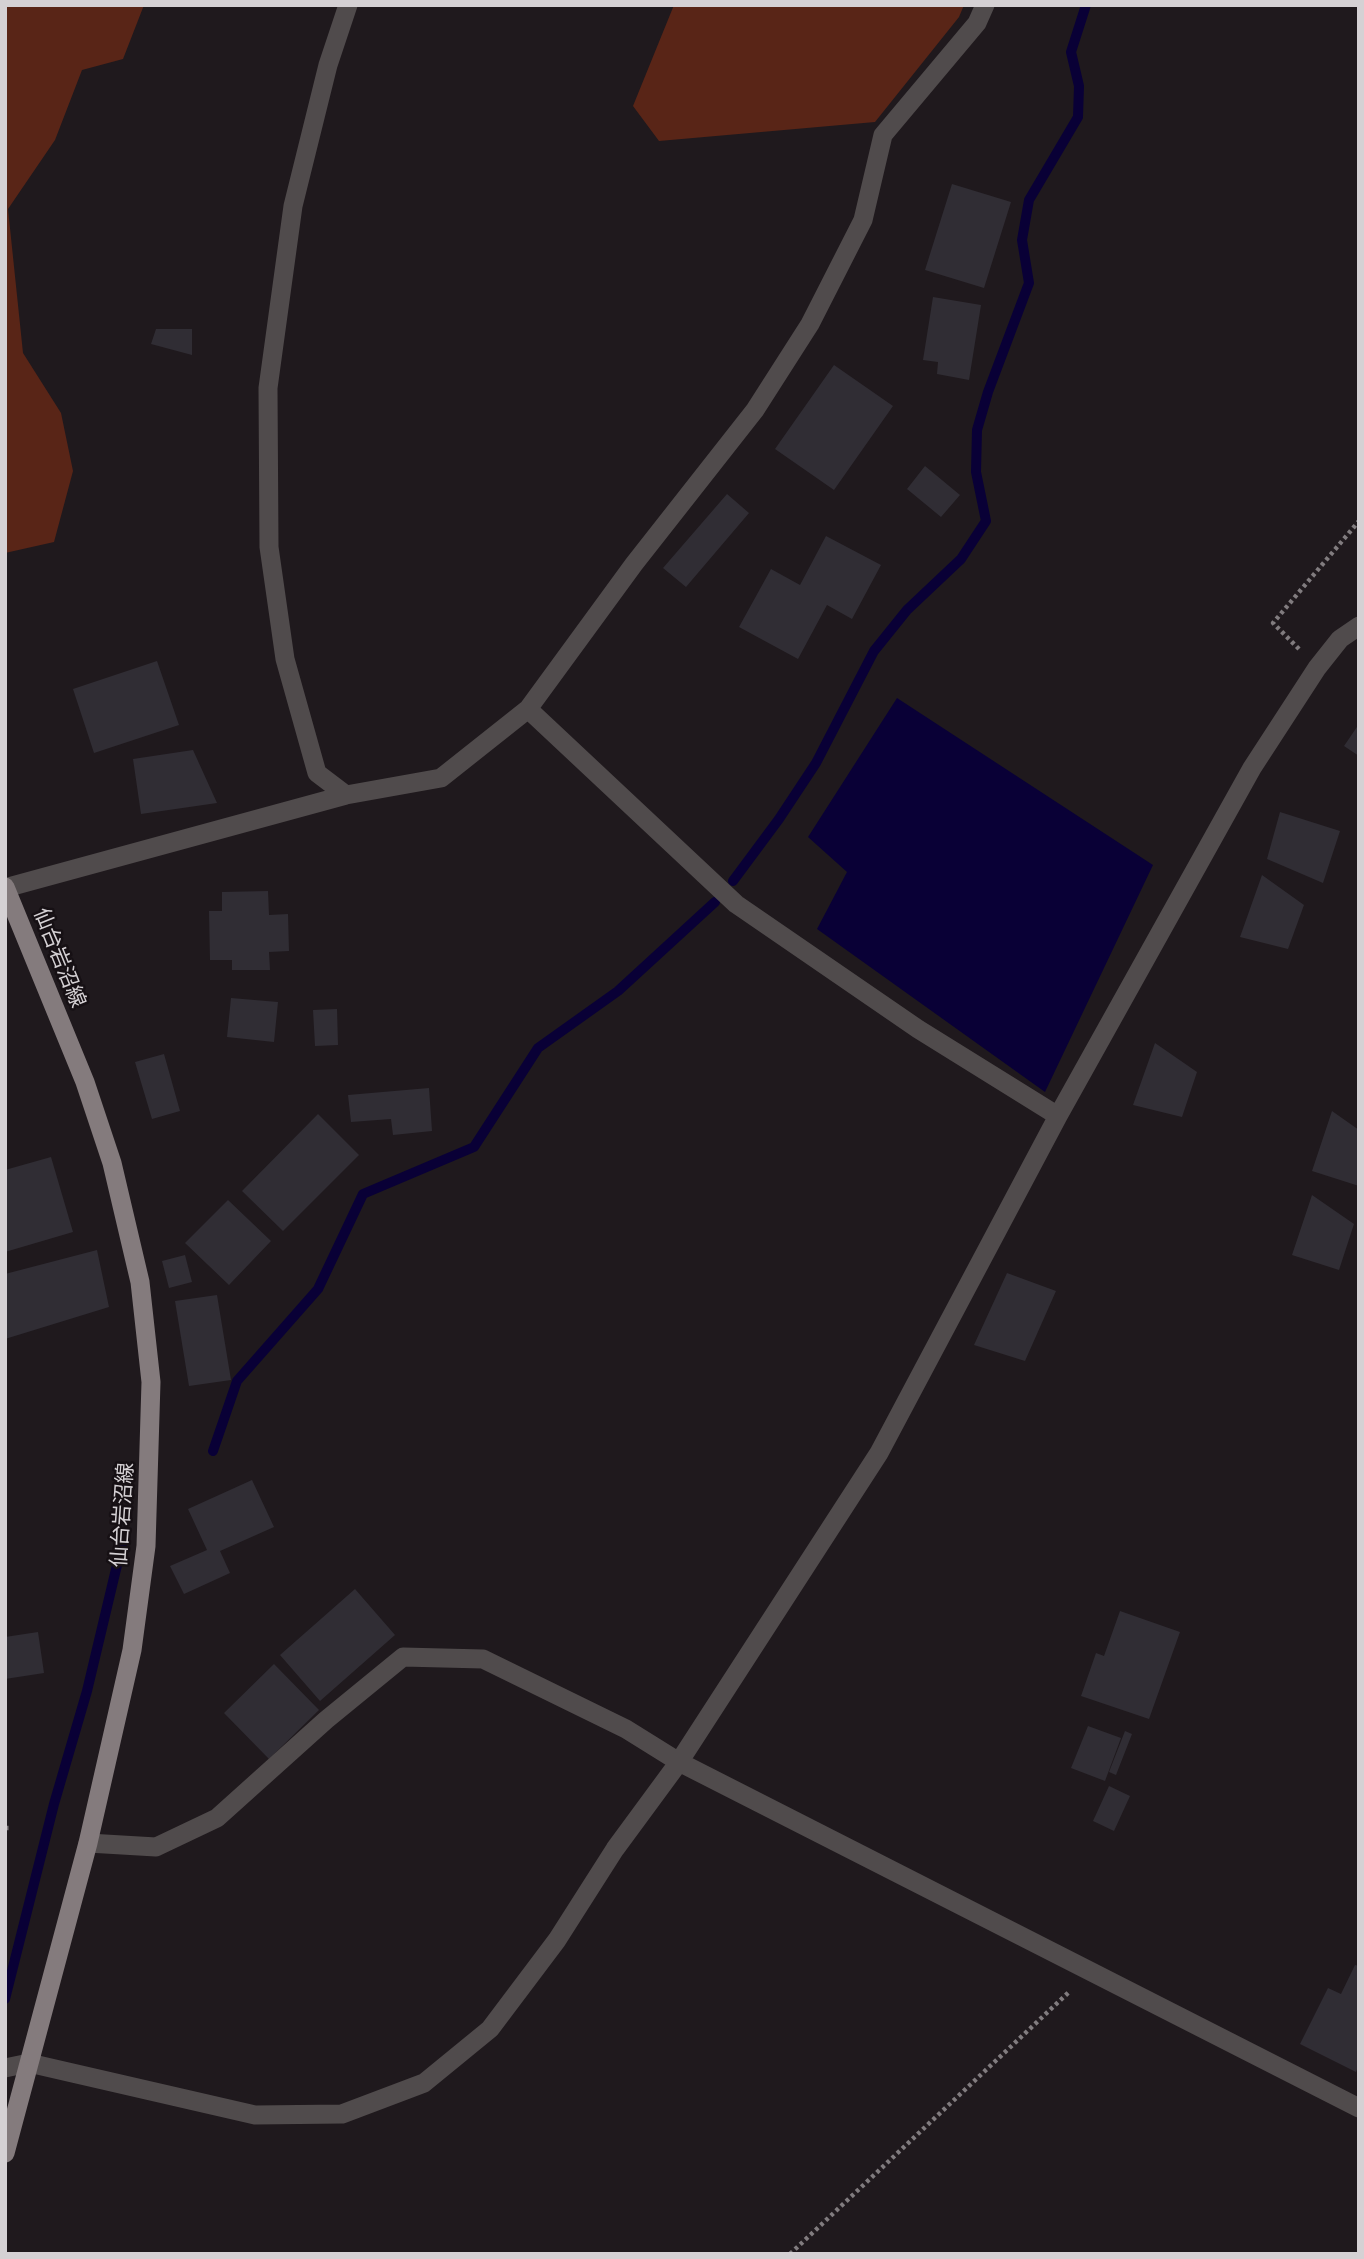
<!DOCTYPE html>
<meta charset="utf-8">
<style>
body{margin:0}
#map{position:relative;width:1364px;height:2259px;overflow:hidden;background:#1f191d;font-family:Rubik,sans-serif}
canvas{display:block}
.frame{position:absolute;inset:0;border:7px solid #d5d1d4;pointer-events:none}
</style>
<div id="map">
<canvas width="1364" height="2259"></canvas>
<div class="frame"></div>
</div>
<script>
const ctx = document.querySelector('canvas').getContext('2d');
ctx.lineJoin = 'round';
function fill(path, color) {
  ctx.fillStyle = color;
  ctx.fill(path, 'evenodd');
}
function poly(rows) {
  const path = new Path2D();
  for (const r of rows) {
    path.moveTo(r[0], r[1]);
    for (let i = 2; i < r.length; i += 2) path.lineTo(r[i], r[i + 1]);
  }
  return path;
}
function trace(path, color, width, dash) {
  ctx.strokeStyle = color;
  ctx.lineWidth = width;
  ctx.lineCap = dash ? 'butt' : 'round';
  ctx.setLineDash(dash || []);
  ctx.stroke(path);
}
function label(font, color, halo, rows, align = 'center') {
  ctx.font = font + ' Rubik,"Noto Sans JP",sans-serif';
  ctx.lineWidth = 5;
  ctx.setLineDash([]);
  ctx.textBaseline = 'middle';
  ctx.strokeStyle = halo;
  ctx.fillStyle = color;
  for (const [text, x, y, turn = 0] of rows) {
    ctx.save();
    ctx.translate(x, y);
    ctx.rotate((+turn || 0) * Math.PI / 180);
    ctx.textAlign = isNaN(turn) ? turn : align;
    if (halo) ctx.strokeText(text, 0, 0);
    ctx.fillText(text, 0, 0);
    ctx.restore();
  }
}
fill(poly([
 [5,5,144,5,123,59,82,70,55,140,8,209,23,353,61,413,73,471,54,542,5,553],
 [674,5,964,5,959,17,875,122,659,141,633,106]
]), '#592517');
fill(poly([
 [897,698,1153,865,1045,1092,817,929,847,872,808,837]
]), '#090036');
trace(poly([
 [733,881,779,819,816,763,874,651,907,610,961,559,986,521,976,472,977,430,988,392,1029,283,1022,240,1029,200,1078,117,1079,86,1071,52,1086,5],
 [213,1451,237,1381,318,1289,363,1194,474,1147,538,1048,618,991,715,902],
 [5,1999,54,1804,87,1691,122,1544]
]), '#090036', 10);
fill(poly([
 [952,184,1011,202,984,288,925,270],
 [933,297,981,305,969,380,937,374,938,362,923,360],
 [156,329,192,329,192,355,151,344],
 [834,365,893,406,834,490,775,449],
 [925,466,960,495,941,517,907,489],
 [727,494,749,513,686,587,663,568],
 [826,536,881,565,852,619,827,605,798,659,739,627,771,569,800,585],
 [157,661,179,725,94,753,73,689],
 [1359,724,1359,756,1344,746],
 [193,750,217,803,141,814,133,759],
 [1280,812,1340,831,1323,883,1267,859],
 [1262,875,1304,905,1288,949,1240,937],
 [268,891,269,915,288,914,289,951,269,952,270,970,232,970,232,960,210,960,209,911,222,911,222,892],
 [231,998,278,1002,274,1042,227,1037],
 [337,1009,338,1045,315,1046,313,1010],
 [1155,1043,1197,1072,1182,1117,1133,1105],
 [164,1054,180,1111,152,1119,135,1062],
 [429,1088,432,1131,393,1135,391,1119,351,1122,348,1095],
 [1332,1111,1359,1130,1359,1186,1312,1171],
 [318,1114,359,1155,283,1231,242,1191],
 [51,1157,73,1232,5,1252,5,1170],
 [1312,1195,1354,1224,1339,1270,1292,1255],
 [228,1200,271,1241,229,1285,185,1243],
 [97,1250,109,1307,5,1339,5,1274],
 [185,1255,192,1282,169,1288,162,1261],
 [1007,1273,1056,1291,1025,1361,974,1345],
 [217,1295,231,1380,189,1386,175,1301],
 [252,1480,274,1527,220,1551,230,1573,184,1594,170,1566,207,1550,188,1509],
 [355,1589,395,1635,320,1701,280,1655],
 [1120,1611,1180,1632,1149,1719,1081,1696,1096,1653,1104,1656],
 [38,1632,44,1673,5,1679,5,1637],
 [274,1664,319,1710,269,1759,224,1713],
 [1088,1726,1121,1738,1105,1781,1071,1768],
 [1125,1731,1132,1734,1116,1775,1109,1772],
 [1109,1786,1130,1796,1114,1831,1093,1821],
 [1355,1965,1359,1966,1359,2064,1356,2072,1300,2044,1328,1988,1341,1994]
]), '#302d34');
trace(poly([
 [1299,649,1273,623,1359,521],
 [5,1828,10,1828],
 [790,2254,1069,1992]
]), '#817c7f', 4.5, [3.5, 3.5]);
trace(poly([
 [528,709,736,904,918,1029,1058,1116],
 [346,795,317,773,285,659,269,547,268,388,293,206,328,65,348,5],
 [5,888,346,795,441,778,528,709,634,564,755,410,810,324,863,220,883,135,977,23,985,5],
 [88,1843,156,1847,217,1818,326,1720,403,1657,483,1659,626,1729,679,1762,1359,2108],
 [29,2063,255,2115,342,2114,424,2083,490,2029,557,1940,615,1849,679,1762,879,1453,1058,1116,1252,768,1317,668,1340,639,1359,626]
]), '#504b4c', 19);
trace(poly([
 [5,2068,29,2063]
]), '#504b4c', 19);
trace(poly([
 [5,887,85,1082,112,1163,140,1282,151,1382,146,1546,132,1650,88,1843,5,2153]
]), '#847b7d', 19);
label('21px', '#d5d1d4', '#161014', [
 ["仙台岩沼線",59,958,68],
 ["仙台岩沼線",123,1515,-86]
]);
</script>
